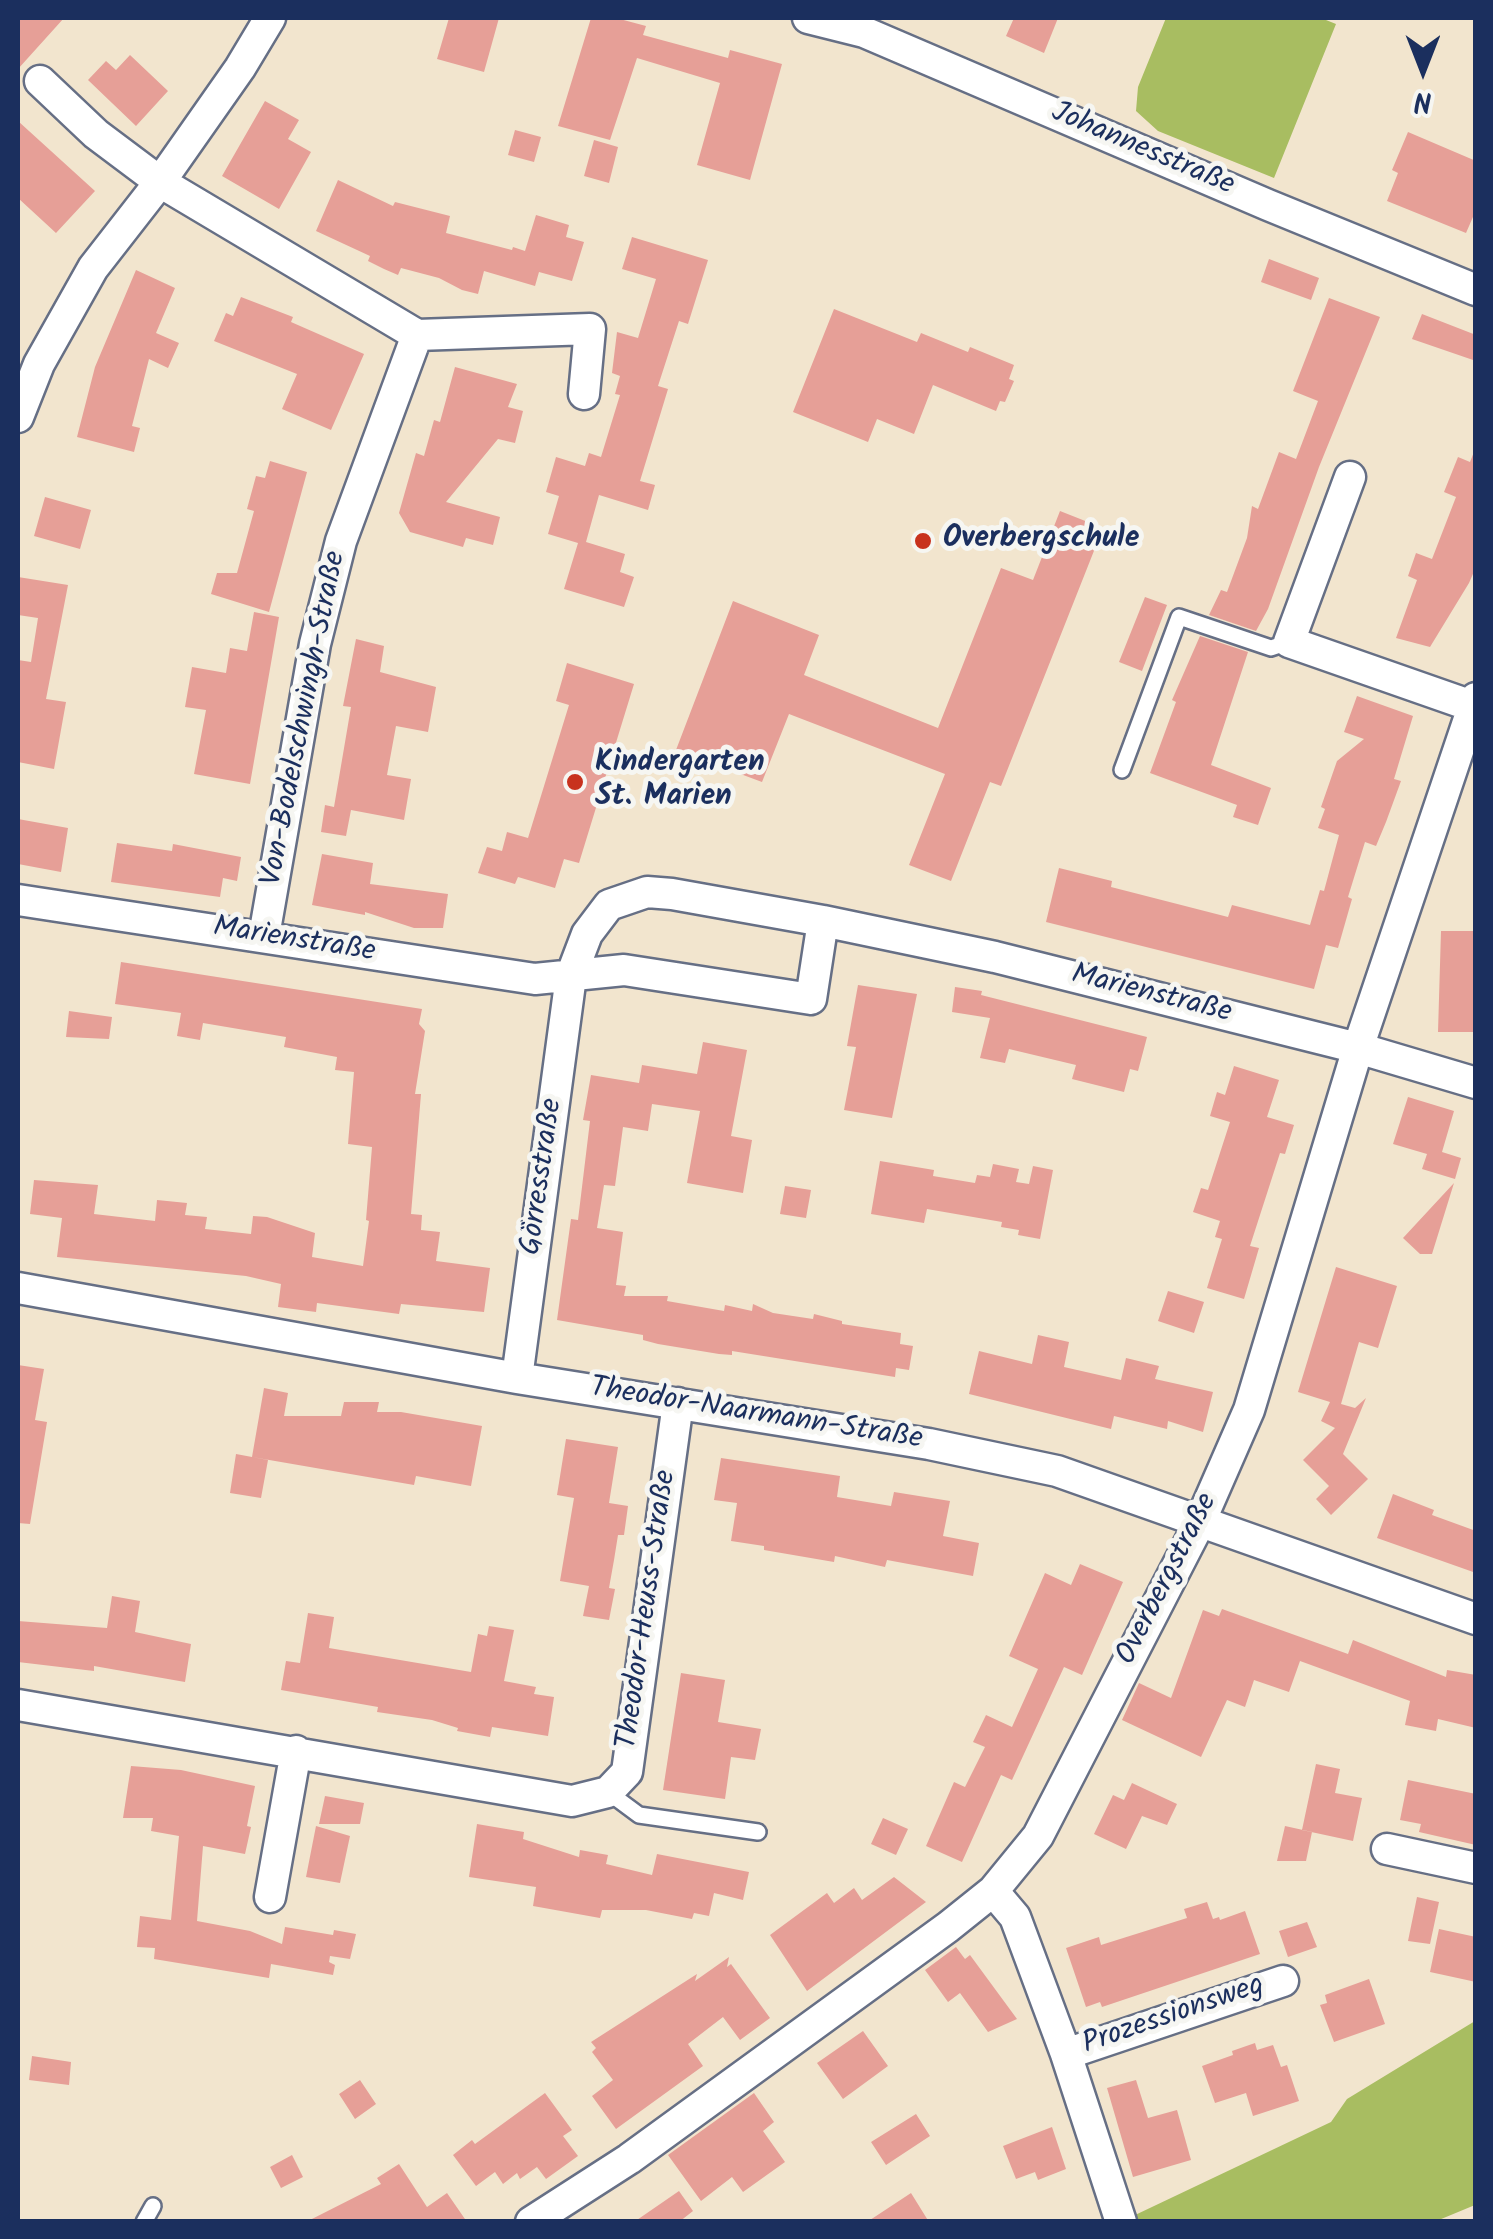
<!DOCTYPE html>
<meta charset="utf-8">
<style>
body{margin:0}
#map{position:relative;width:1493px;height:2239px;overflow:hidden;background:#f2e5ce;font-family:Kalam,sans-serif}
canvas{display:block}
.frame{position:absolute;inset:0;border:20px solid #1b2f5e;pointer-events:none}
.north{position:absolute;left:1373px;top:20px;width:100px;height:100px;-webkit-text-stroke:8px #f6f6f2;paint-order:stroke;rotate:180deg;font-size:28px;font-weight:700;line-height:40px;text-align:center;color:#1b2f5e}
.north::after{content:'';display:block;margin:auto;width:35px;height:45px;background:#1b2f5e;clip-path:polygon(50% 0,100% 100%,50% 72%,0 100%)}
</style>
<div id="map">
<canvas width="1493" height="2239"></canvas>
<div class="frame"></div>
<div class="north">N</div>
</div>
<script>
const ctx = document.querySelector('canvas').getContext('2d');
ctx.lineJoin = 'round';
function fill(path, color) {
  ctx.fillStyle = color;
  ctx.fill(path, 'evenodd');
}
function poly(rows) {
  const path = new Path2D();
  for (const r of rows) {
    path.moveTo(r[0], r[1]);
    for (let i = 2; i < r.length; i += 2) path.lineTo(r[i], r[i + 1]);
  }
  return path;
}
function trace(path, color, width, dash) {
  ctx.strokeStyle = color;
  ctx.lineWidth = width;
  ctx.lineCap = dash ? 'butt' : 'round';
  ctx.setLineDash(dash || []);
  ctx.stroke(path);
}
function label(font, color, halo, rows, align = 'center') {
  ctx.font = font + ' Kalam,sans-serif';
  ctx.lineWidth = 10;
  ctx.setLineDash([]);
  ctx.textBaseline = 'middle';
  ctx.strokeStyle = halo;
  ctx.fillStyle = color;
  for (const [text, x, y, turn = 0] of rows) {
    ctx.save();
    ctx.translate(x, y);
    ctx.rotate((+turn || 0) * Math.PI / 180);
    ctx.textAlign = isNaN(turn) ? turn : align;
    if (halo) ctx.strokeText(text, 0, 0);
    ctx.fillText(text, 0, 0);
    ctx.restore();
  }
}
fill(poly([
 [1166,18,1321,18,1336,24,1274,178,1158,131,1136,111,1138,87],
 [1475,2021,1475,2205,1434,2222,1135,2222,1133,2216,1331,2122,1347,2099]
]), '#a8bd61');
fill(poly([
 [18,18,64,18,18,69],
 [449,18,499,18,484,72,437,59],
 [591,18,616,18,646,26,643,35,728,58,730,50,782,64,750,180,697,165,720,83,637,58,610,140,558,126],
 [1014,18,1058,18,1044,53,1006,36],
 [130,55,168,91,136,126,88,80,106,61,116,70],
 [265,101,299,120,288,139,311,152,279,209,222,176],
 [18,121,95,191,56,233,18,198],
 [515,130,541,137,534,162,508,155],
 [1408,132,1476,161,1476,210,1466,233,1387,201,1398,173,1392,170],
 [594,140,618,147,609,183,584,176],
 [338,180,393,206,395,202,450,216,446,233,512,250,513,247,525,251,536,215,569,225,566,237,584,242,572,281,539,272,535,286,484,271,478,294,462,290,439,278,401,268,398,275,384,269,368,261,370,256,316,231],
 [632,237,708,260,688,324,679,321,658,386,668,389,640,481,655,485,648,510,599,495,586,542,625,554,620,572,634,577,624,607,564,589,578,543,548,534,559,496,546,492,556,457,585,466,589,453,601,457,620,395,615,394,620,376,612,373,617,332,638,338,656,279,622,269],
 [1269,259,1319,278,1311,300,1261,282],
 [136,270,175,288,156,333,179,343,168,368,149,359,132,426,140,428,134,452,77,437,95,367],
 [241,297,293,317,291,322,364,354,331,430,282,409,297,374,214,341,226,313,233,316],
 [1329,298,1380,317,1319,467,1268,609,1256,631,1209,615,1221,590,1227,592,1247,538,1252,506,1258,509,1279,452,1296,459,1318,401,1293,391],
 [834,309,917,342,921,333,968,352,970,347,1014,365,1009,379,1014,381,1005,402,1000,401,996,411,933,385,914,434,877,419,868,442,793,412],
 [1422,314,1476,335,1476,361,1412,339],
 [455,367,517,384,508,407,523,411,515,443,498,439,446,502,500,517,493,545,466,538,463,547,410,532,399,513,416,453,424,456,434,420,440,422],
 [1474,452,1476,567,1469,583,1430,647,1396,638,1417,580,1408,576,1416,553,1432,559,1456,497,1444,492,1458,457,1470,462],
 [270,461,307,472,269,612,211,594,217,573,237,573,254,511,247,509,256,476,265,478],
 [45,497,91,510,80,549,34,536],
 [1060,511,1103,528,1001,786,990,782,951,881,909,865,945,774,789,714,762,782,676,750,733,601,819,635,804,675,938,728,1001,568,1033,580],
 [18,577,68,585,46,699,66,702,54,769,18,762,18,660,31,662,38,618,18,615],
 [1145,597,1167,605,1142,671,1119,662],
 [254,612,279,617,250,784,194,774,206,710,185,707,192,667,226,673,230,648,247,651],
 [1200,636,1248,652,1211,765,1271,788,1258,825,1233,817,1237,805,1150,773,1176,702,1172,700],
 [356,639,384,646,380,672,436,687,428,732,396,726,387,775,411,779,404,820,351,810,346,836,321,832,325,805,334,807,351,707,343,706],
 [567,663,634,684,579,863,564,859,555,888,518,877,515,884,478,873,487,847,502,851,507,832,528,838,569,705,556,701],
 [1357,696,1413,716,1394,779,1401,781,1386,822,1376,846,1365,842,1348,897,1352,899,1338,948,1326,945,1314,989,1046,922,1059,868,1112,881,1111,887,1228,917,1232,905,1310,925,1320,890,1324,891,1339,835,1318,828,1325,809,1321,807,1337,761,1364,739,1344,732],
 [18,819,68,828,61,872,18,864],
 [117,843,172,851,173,844,241,857,237,881,223,878,220,897,111,882],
 [322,854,373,863,370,884,448,894,443,928,414,928,365,912,365,915,312,905],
 [1441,931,1476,931,1476,1032,1438,1032],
 [121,962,422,1009,419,1024,425,1031,415,1094,421,1094,411,1214,422,1215,421,1230,440,1232,436,1261,490,1268,484,1312,401,1304,399,1314,317,1303,316,1312,278,1307,281,1284,246,1276,57,1257,62,1218,30,1214,34,1180,98,1185,94,1214,155,1221,157,1200,187,1203,185,1215,207,1217,205,1229,251,1234,253,1216,267,1217,315,1233,312,1257,363,1266,369,1221,366,1220,372,1147,348,1144,354,1072,335,1070,337,1057,284,1047,286,1037,203,1023,200,1040,177,1036,181,1013,115,1004],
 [858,985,917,994,892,1118,844,1110,856,1047,847,1046],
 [955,987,982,991,981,995,1147,1037,1138,1071,1130,1069,1124,1092,1072,1079,1076,1065,1009,1049,1005,1063,980,1058,990,1018,952,1012],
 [69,1011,112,1017,109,1039,66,1037],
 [703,1042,747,1050,731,1136,752,1140,743,1193,687,1183,700,1111,652,1104,648,1131,623,1127,615,1186,604,1185,597,1228,623,1232,616,1285,626,1286,624,1296,668,1296,667,1301,724,1311,725,1305,752,1311,753,1304,773,1313,813,1319,814,1314,842,1321,842,1324,901,1333,900,1344,913,1346,909,1370,896,1368,895,1377,732,1351,732,1355,719,1354,658,1344,643,1340,643,1335,557,1320,571,1219,578,1220,590,1121,583,1120,591,1075,639,1083,642,1065,697,1074],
 [1234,1066,1279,1080,1267,1117,1294,1125,1285,1154,1280,1153,1250,1246,1259,1248,1244,1299,1207,1288,1222,1239,1215,1237,1220,1221,1193,1212,1201,1188,1208,1190,1230,1122,1210,1116,1217,1092,1225,1095],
 [1408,1097,1454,1111,1442,1152,1461,1158,1455,1179,1422,1169,1427,1154,1393,1144],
 [880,1161,934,1170,933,1176,975,1183,977,1175,990,1177,993,1164,1019,1169,1016,1182,1029,1184,1033,1166,1053,1170,1040,1239,1018,1235,1019,1230,1001,1227,1002,1222,927,1209,924,1223,871,1214],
 [1454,1183,1432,1254,1420,1254,1403,1238],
 [785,1186,811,1190,806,1218,780,1214],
 [1336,1267,1397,1286,1378,1348,1359,1342,1341,1404,1355,1408,1366,1398,1343,1454,1368,1479,1331,1515,1316,1499,1329,1486,1303,1460,1335,1428,1321,1421,1330,1402,1298,1392],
 [1168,1291,1204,1302,1194,1333,1158,1321],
 [1038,1335,1069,1342,1064,1367,1121,1380,1126,1358,1159,1366,1155,1379,1213,1392,1203,1432,1168,1421,1167,1429,1114,1416,1111,1429,969,1394,979,1351,1032,1364],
 [18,1365,44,1369,35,1420,47,1422,30,1524,18,1523],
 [264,1388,288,1393,284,1416,341,1416,344,1402,379,1402,377,1412,401,1412,482,1426,471,1486,416,1476,414,1485,252,1457],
 [566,1439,618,1447,609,1503,628,1506,624,1535,618,1535,614,1560,609,1588,615,1589,609,1620,583,1616,589,1586,560,1581,574,1498,557,1495],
 [236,1454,268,1460,261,1498,230,1493],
 [721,1458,840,1476,837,1497,891,1506,894,1492,950,1501,943,1536,979,1543,973,1576,887,1560,885,1567,835,1556,834,1562,764,1550,764,1546,731,1541,737,1503,714,1500],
 [1393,1494,1434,1510,1432,1515,1476,1531,1476,1573,1377,1538],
 [1080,1564,1123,1582,1082,1675,1064,1667,1012,1780,1001,1775,962,1862,926,1846,954,1782,965,1787,985,1747,973,1742,986,1715,1012,1727,1038,1669,1009,1656,1045,1573,1071,1585],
 [112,1596,140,1601,135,1632,191,1644,185,1682,94,1666,94,1671,18,1662,18,1621,107,1628],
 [1222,1609,1348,1654,1353,1640,1446,1677,1447,1670,1476,1675,1476,1728,1438,1719,1436,1731,1405,1725,1410,1701,1300,1661,1289,1692,1254,1680,1245,1707,1227,1700,1201,1757,1122,1720,1139,1683,1171,1698,1203,1610,1219,1616],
 [308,1613,334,1617,329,1648,471,1672,478,1634,487,1636,489,1626,514,1630,504,1681,536,1687,534,1694,554,1697,548,1736,492,1727,490,1737,457,1731,458,1728,432,1720,377,1712,378,1707,281,1690,286,1661,300,1663],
 [681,1673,725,1680,718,1722,761,1729,755,1760,731,1757,725,1799,663,1790],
 [1316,1764,1340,1769,1335,1793,1362,1798,1353,1841,1302,1830],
 [131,1766,181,1770,255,1786,247,1826,251,1827,245,1854,203,1846,197,1921,250,1931,282,1944,285,1927,333,1935,334,1930,356,1934,350,1959,330,1956,329,1962,335,1965,333,1975,271,1964,269,1978,154,1959,155,1948,137,1947,140,1916,171,1920,179,1836,151,1831,153,1818,123,1818],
 [1408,1780,1476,1794,1476,1845,1419,1832,1421,1824,1400,1820],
 [1132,1783,1177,1804,1167,1825,1142,1816,1126,1849,1094,1834,1113,1795,1124,1800],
 [325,1796,364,1803,360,1824,319,1824],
 [883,1818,908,1829,896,1855,871,1844],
 [477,1824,524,1832,523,1839,579,1857,580,1850,608,1855,606,1864,652,1875,657,1854,749,1872,743,1900,714,1893,709,1916,694,1913,692,1919,646,1910,602,1910,600,1918,533,1906,536,1887,469,1877],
 [316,1826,350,1836,340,1883,306,1877],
 [1285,1826,1312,1832,1306,1861,1277,1861],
 [894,1877,926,1902,807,1991,770,1935,827,1893,834,1903,854,1888,862,1900],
 [1417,1897,1439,1902,1430,1944,1408,1941],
 [1207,1902,1213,1919,1219,1917,1220,1920,1245,1911,1260,1954,1102,2007,1100,2002,1086,2007,1066,1948,1099,1937,1101,1945,1187,1918,1184,1909],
 [1307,1922,1317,1947,1288,1957,1279,1931],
 [1439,1929,1476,1937,1476,1982,1430,1972],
 [956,1947,965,1959,970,1955,1017,2019,988,2032,960,1993,948,2002,925,1970],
 [729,1957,727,1967,731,1964,770,2018,740,2040,723,2017,688,2044,703,2066,616,2129,592,2096,613,2080,592,2052,596,2048,591,2042,697,1974,695,1981],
 [1369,1979,1385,2024,1334,2042,1320,2005,1327,2003,1325,1995],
 [863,2031,888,2066,843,2099,817,2063],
 [1255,2043,1257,2050,1273,2045,1281,2067,1287,2065,1299,2101,1253,2116,1246,2093,1215,2103,1202,2066,1233,2055,1232,2051],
 [32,2056,71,2062,69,2085,29,2080],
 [360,2080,376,2104,355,2119,339,2094],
 [1136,2080,1148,2118,1177,2110,1191,2160,1133,2177,1107,2088],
 [545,2093,572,2130,563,2136,578,2156,546,2179,537,2167,520,2179,517,2173,503,2184,495,2172,476,2186,453,2155,472,2140,475,2144],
 [754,2093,774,2122,763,2131,785,2162,743,2192,732,2177,701,2201,668,2155],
 [916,2114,930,2136,886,2165,871,2142],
 [1052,2127,1066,2169,1038,2180,1035,2172,1016,2179,1003,2146],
 [292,2155,303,2177,281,2188,270,2167],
 [399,2164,427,2207,447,2193,467,2222,306,2222,381,2184,377,2178],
 [679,2191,693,2211,679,2222,634,2222],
 [911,2193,929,2222,867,2222]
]), '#e69f97');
const service = poly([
 [1122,770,1179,617,1271,648,1289,642],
 [608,1792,639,1815,758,1832],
 [144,2222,153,2206]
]);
const minor = poly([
 [808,18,864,32,1268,205,1476,290],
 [40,81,96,134,160,182,417,335,590,329,584,394],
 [18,417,39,364,93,268,160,182,240,68,270,18],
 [1350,477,1289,642,1472,706],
 [18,900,535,979,624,970,811,999,823,921],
 [264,936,315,644,341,541,417,335],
 [18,1288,517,1378,929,1444,1057,1471,1476,1619],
 [517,1378,571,976,587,934,609,905,647,892,672,894,823,921,995,957,1358,1048,1476,1083],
 [18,1705,572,1801,608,1792,627,1772,678,1403],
 [1387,1849,1476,1868],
 [993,1891,1015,1917,1066,2054,1121,2222],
 [270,1897,296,1751],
 [1066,2054,1283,1981],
 [531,2222,629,2159,948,1927,993,1891,1038,1836,1200,1522,1249,1410,1358,1048,1476,698]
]);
trace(service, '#666f85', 20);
trace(minor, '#666f85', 35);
trace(service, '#fff', 15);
trace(minor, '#fff', 30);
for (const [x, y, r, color] of [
 [923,541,10,"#c8321e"],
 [575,782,10,"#c8321e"]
]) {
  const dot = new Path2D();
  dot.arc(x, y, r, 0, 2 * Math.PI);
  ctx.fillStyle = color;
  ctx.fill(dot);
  trace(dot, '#f6f6f2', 4);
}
label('30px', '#1b2f5e', '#f6f6f2', [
 ["Johannesstraße",1142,151,23],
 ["Von-Bodelschwingh-Straße",306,719,-79],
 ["Marienstraße",294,942,9],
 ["Marienstraße",1151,996,14],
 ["Görresstraße",544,1177,-82],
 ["Theodor-Naarmann-Straße",756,1416,9],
 ["Overbergstraße",1169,1580,-63],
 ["Theodor-Heuss-Straße",649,1610,-82],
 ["Prozessionsweg",1174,2017,-19]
]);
label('bold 30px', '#1b2f5e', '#f6f6f2', [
 ["Overbergschule",943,541],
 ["Kindergarten",595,765],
 ["St. Marien",595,799]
], 'left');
</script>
